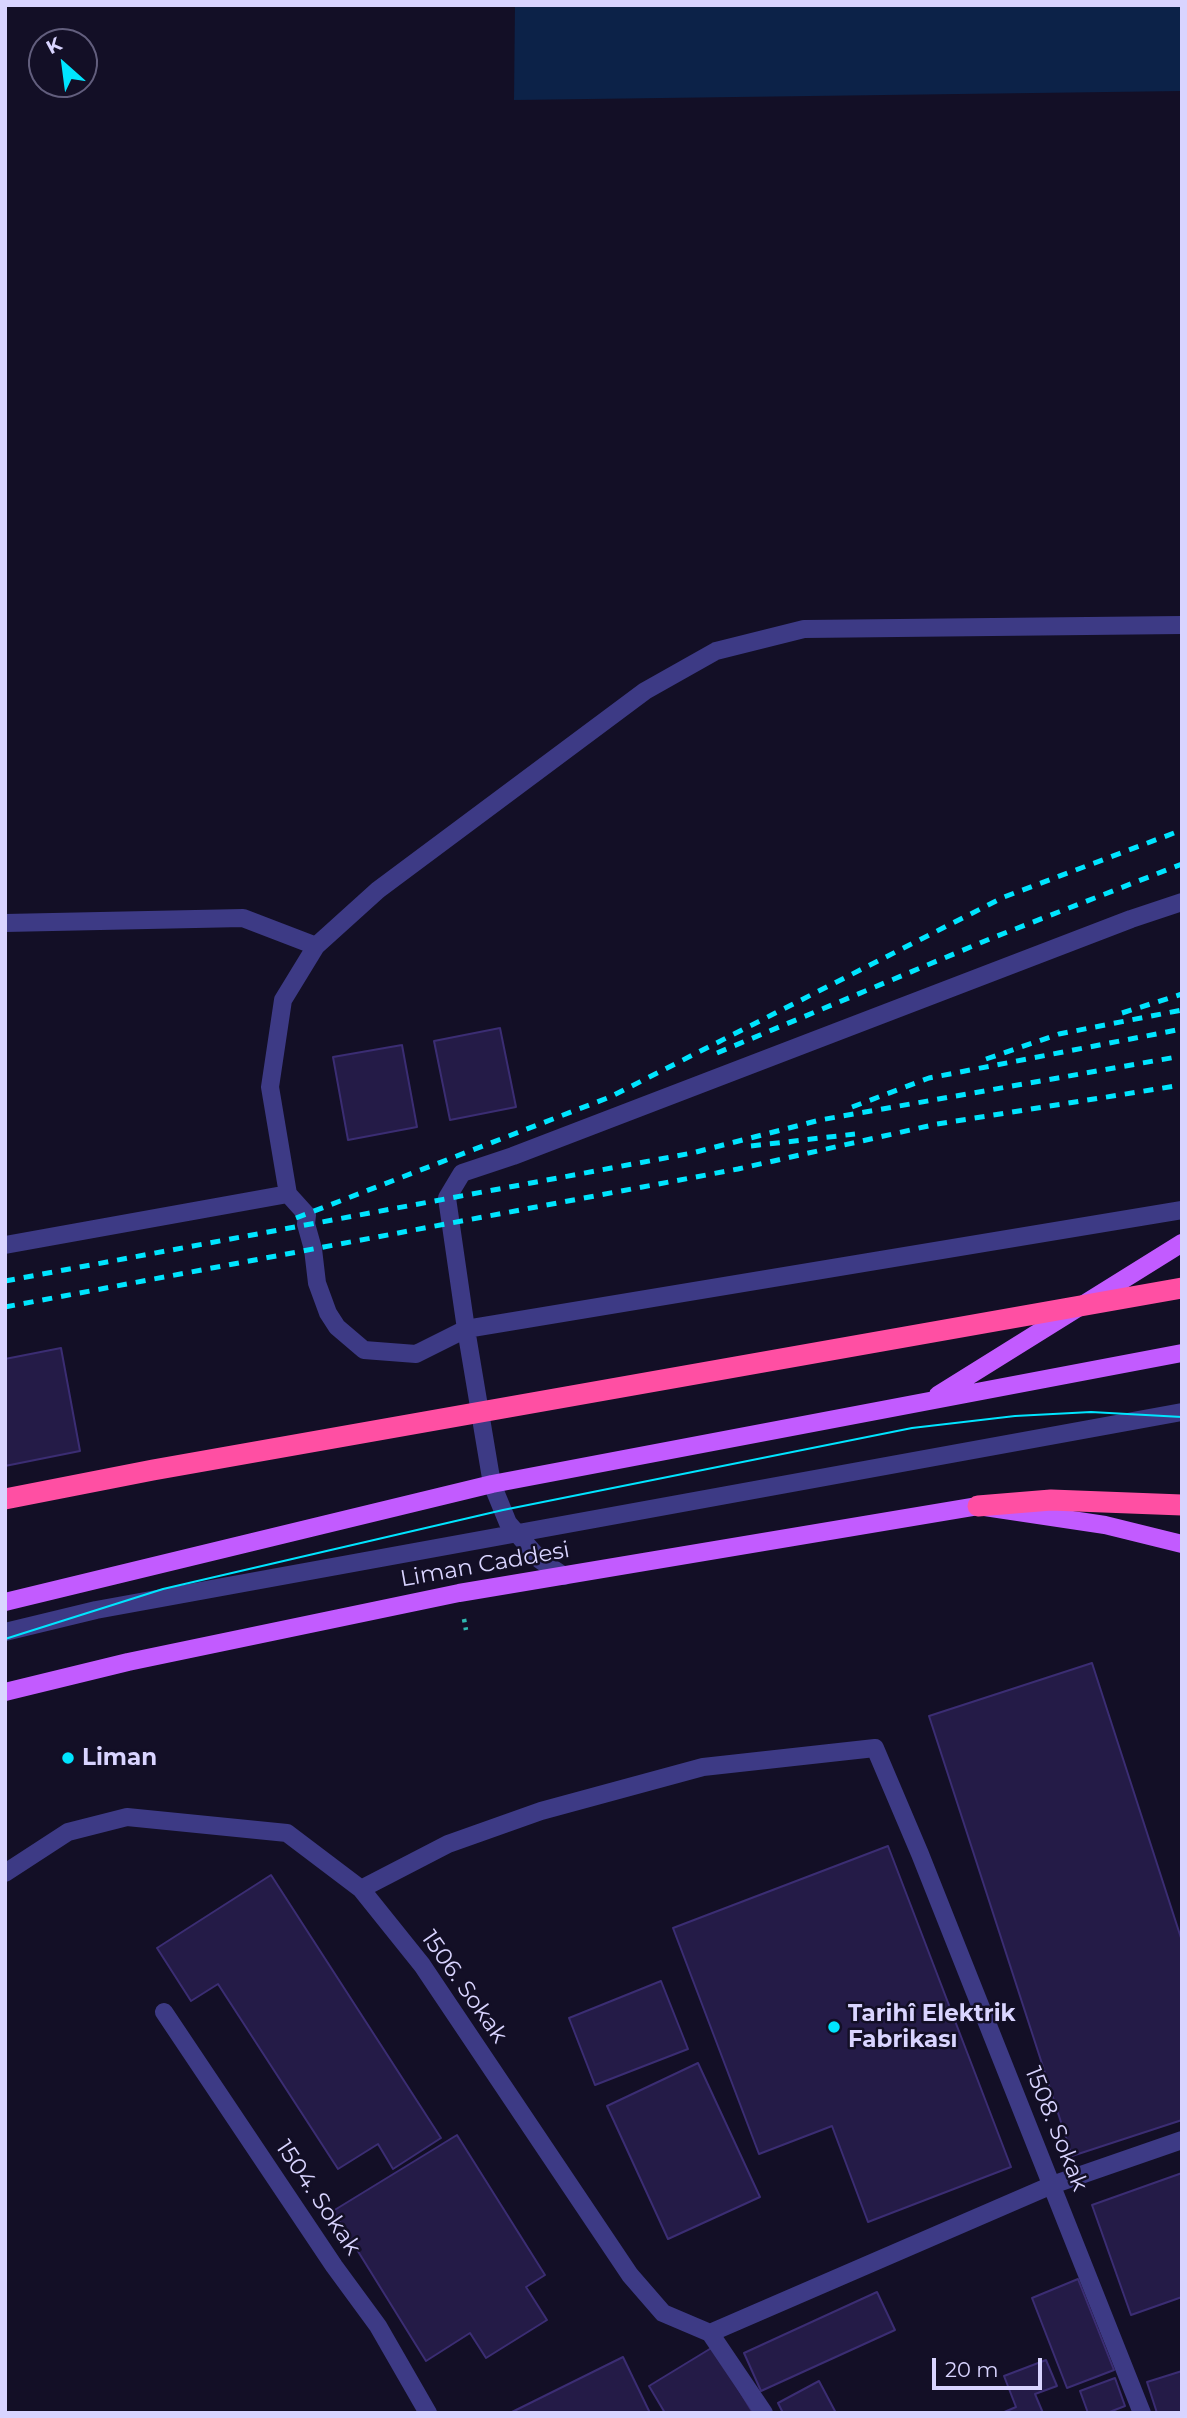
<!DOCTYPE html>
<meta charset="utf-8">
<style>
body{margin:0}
#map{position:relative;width:1187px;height:2418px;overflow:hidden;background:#130f26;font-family:Montserrat,sans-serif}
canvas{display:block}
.frame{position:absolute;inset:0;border:7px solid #d9d4ff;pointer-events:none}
.north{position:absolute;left:28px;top:28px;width:70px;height:70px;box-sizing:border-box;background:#130f26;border:2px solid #625e7d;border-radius:50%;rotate:332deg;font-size:19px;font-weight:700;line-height:28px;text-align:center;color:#d9d4ff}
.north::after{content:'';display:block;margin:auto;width:24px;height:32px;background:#00e5ff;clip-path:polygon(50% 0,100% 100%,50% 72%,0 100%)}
.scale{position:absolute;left:932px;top:2358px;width:110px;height:32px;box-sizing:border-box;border:4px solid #d9d4ff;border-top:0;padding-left:9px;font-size:21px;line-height:24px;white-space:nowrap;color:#d9d4ff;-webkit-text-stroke:5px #130f26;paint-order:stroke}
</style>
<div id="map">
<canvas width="1187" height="2418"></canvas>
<div class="frame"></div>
<div class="north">K</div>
<div class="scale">20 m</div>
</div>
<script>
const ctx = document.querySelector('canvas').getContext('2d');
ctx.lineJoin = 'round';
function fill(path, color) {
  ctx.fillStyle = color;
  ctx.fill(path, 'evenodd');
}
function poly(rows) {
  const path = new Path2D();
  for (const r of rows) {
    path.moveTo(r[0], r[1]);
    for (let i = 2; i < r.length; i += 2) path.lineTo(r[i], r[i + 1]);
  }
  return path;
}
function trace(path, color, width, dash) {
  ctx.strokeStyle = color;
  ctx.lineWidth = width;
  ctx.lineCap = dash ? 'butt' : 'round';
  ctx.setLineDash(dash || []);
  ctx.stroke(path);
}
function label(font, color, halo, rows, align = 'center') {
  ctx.font = font + ' Montserrat,sans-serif';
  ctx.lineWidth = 5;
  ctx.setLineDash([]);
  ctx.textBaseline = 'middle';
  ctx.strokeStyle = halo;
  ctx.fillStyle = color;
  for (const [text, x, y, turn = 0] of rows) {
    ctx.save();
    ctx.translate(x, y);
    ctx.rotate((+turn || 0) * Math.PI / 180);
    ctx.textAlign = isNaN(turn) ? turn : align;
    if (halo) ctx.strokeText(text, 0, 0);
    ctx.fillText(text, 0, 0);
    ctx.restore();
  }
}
fill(poly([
 [515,5,1182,5,1182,91,514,100]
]), '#0c2248');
const building = poly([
 [500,1028,516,1107,450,1120,434,1041,500,1028],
 [402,1045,417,1127,348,1140,333,1057,402,1045],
 [61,1348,80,1451,5,1466,5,1359,61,1348],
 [1092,1663,1182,1941,1182,2120,1072,2156,929,1716,1092,1663],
 [888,1846,1011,2167,868,2222,832,2126,759,2154,673,1928,888,1846],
 [271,1875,441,2138,393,2169,378,2144,338,2169,218,1984,191,2001,157,1948,271,1875],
 [661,1981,688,2049,595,2085,569,2018,661,1981],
 [698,2063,760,2197,668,2239,607,2106,698,2063],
 [457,2135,545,2275,526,2287,547,2320,486,2358,470,2333,426,2361,333,2211,457,2135],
 [1182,2173,1182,2297,1131,2315,1092,2205,1182,2173],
 [1078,2279,1114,2370,1067,2388,1032,2298,1078,2279],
 [877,2292,895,2330,761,2391,744,2353,877,2292],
 [713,2347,753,2413,665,2413,649,2386,713,2347],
 [623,2357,650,2413,510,2413,623,2357],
 [1046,2360,1057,2386,1035,2394,1043,2413,1002,2413,1016,2407,1004,2376,1046,2360],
 [1182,2371,1182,2413,1157,2413,1147,2382,1182,2371],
 [1115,2378,1125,2406,1107,2413,1088,2413,1080,2391,1115,2378],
 [819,2381,836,2413,783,2413,778,2403,819,2381]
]);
fill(building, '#241b47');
trace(building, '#3b2d73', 2);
trace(poly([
 [464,1619,466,1630]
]), '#2fb8b0', 4.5, [3.5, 5]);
trace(poly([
 [5,923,243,918,316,946,378,890,645,691,716,651,804,629,1182,625],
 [316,946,283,1000,270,1087,288,1194,307,1215,306,1224,313,1249,317,1283,328,1313,337,1327,364,1350,416,1354,466,1329,1182,1210],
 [5,1245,288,1194],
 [564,1576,540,1560,508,1523,492,1484,466,1329,447,1198,462,1173,513,1156,1131,919,1182,902],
 [5,1632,96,1610,1182,1412],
 [5,1873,68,1832,127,1817,287,1833,361,1889,422,1965,630,2275,663,2313,710,2333,764,2413],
 [361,1889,448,1844,541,1811,703,1767,875,1748,920,1854,1142,2413],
 [164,2012,334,2266,378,2326,428,2413],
 [710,2333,1052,2185,1182,2140]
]), '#3d3a85', 18);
trace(poly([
 [938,1395,1182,1243],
 [5,1602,492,1484,1182,1353],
 [5,1692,128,1662,459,1593,978,1506,1105,1525,1182,1544]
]), '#c25bff', 18);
trace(poly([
 [5,1499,153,1470,1182,1288],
 [978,1506,1051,1500,1182,1505]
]), '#ff4fa3', 21);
trace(poly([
 [5,1639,163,1589,503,1510,912,1428,1015,1416,1091,1412,1182,1417]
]), '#00e5ff', 2);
trace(poly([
 [1122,1013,1182,994],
 [717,1053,992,938,1182,864],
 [986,1059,1059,1034,1182,1010],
 [852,1107,929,1078,1182,1029],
 [751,1146,855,1134],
 [296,1218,610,1097,1004,897,1182,830],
 [5,1281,692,1153,820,1120,1182,1056],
 [5,1307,738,1169,937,1124,1182,1085]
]), '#00e5ff', 5, [10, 9]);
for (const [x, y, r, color] of [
 [68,1758,7,"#00e5ff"],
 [834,2027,7,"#00e5ff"]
]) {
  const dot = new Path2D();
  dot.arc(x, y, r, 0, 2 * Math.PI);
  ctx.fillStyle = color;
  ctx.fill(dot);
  trace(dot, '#130f26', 2.5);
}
label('23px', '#d9d4ff', '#130f26', [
 ["Liman Caddesi",485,1565,-10],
 ["1506. Sokak",464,1987,55],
 ["1508. Sokak",1056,2129,68],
 ["1504. Sokak",318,2198,56]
]);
label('bold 23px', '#d9d4ff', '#130f26', [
 ["Liman",82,1758],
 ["Tarihî Elektrik",848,2014],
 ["Fabrikası",848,2040]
], 'left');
</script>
